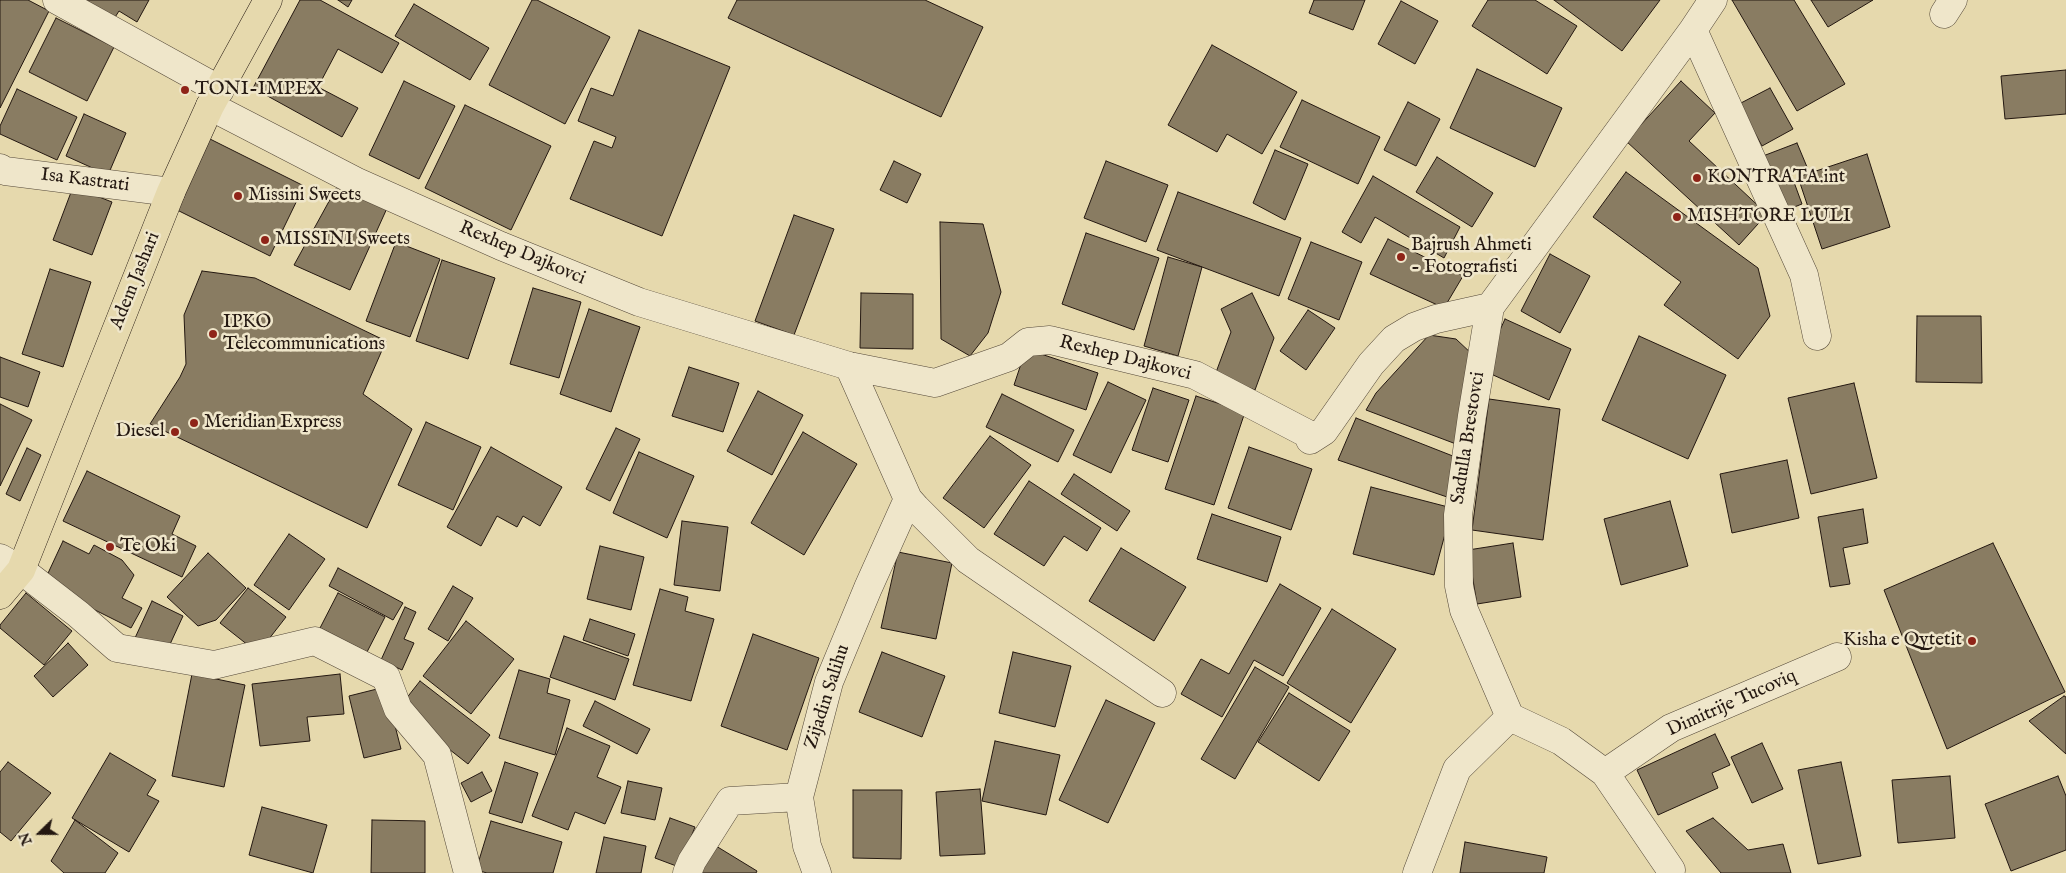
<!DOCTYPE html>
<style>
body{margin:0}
#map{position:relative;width:2066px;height:873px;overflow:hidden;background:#e6d9ad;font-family:"IM FELL English",serif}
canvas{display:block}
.north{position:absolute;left:15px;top:808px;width:50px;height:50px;-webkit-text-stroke:4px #efe6ca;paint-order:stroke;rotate:248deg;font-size:14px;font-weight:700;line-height:20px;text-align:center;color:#241811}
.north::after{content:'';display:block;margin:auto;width:18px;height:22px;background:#241811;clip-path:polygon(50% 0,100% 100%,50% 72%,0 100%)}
</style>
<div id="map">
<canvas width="2066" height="873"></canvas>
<div class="north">N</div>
</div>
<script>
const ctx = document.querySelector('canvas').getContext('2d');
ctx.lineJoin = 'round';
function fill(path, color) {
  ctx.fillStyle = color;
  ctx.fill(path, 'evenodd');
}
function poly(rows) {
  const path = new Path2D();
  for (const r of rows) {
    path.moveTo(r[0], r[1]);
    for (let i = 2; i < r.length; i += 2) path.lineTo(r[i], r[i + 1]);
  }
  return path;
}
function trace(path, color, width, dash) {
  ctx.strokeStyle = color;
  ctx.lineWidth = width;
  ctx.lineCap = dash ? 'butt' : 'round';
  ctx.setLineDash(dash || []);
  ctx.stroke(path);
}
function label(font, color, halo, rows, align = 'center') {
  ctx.font = font + ' "IM FELL English",serif';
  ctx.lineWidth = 5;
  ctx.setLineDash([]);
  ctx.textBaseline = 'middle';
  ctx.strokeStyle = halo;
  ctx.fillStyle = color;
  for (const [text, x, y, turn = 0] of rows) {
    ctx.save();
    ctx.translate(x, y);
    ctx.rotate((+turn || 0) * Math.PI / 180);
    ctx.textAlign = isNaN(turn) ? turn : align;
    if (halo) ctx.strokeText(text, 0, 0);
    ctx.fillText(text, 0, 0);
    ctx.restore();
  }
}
const building = poly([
 [0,0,28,0,49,11,0,108,0,0],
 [79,0,149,0,137,22,119,11,112,22,79,0],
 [300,0,320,0,399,43,382,73,338,49,318,87,358,108,342,137,253,88,300,0],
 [338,0,352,0,348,7,338,0],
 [532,0,537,0,610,37,565,124,489,85,532,0],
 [737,0,925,0,983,27,941,117,728,18,737,0],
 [1314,0,1365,0,1353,30,1309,13,1314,0],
 [1488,0,1535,0,1577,26,1547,74,1472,26,1488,0],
 [1554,0,1660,0,1622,51,1554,0],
 [1732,0,1794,0,1845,84,1797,111,1732,0],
 [1811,0,1873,0,1828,27,1811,0],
 [1401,1,1438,21,1415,64,1378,44,1401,1],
 [414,4,489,48,470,80,395,36,414,4],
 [56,18,114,47,87,101,29,72,56,18],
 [639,30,730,67,662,236,570,199,594,141,612,148,616,137,578,121,591,88,613,96,639,30],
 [1212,45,1297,92,1262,154,1227,134,1217,152,1168,125,1212,45],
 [1477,69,1562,108,1535,167,1450,128,1477,69],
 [2066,70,2066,114,2005,119,2001,76,2066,70],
 [404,81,455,106,419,179,369,155,404,81],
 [1681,81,1715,113,1689,141,1767,214,1739,245,1626,141,1681,81],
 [1770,88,1793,129,1762,146,1739,104,1770,88],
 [17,89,77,117,57,160,0,134,0,126,17,89],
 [1302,100,1380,137,1358,184,1280,147,1302,100],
 [1408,102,1440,119,1416,166,1384,150,1408,102],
 [465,105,551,146,511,230,425,188,465,105],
 [84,114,126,133,108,175,66,156,84,114],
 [206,137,304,186,270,256,171,207,206,137],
 [1797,143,1807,167,1791,174,1802,204,1784,211,1763,156,1797,143],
 [1275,150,1308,164,1285,220,1253,203,1275,150],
 [1867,154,1890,227,1822,249,1798,177,1867,154],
 [1437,157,1493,193,1472,227,1416,192,1437,157],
 [894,161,921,174,907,203,880,190,894,161],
 [1106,161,1168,185,1146,242,1084,218,1106,161],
 [1626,172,1758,268,1770,316,1738,359,1664,305,1681,282,1593,217,1626,172],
 [1373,176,1460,227,1444,258,1375,217,1361,243,1342,232,1373,176],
 [338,185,388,206,350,290,294,265,338,185],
 [73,187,112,202,92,255,53,240,73,187],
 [1178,192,1301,238,1279,296,1157,250,1178,192],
 [794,215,834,229,794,335,755,321,794,215],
 [940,222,983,224,1001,292,988,333,970,356,941,339,940,222],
 [1086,233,1159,258,1134,330,1062,304,1086,233],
 [1388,239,1463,276,1444,308,1370,274,1388,239],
 [396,242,440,259,410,337,366,321,396,242],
 [1311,242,1362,262,1339,320,1288,299,1311,242],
 [1550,254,1590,276,1560,333,1521,311,1550,254],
 [1168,257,1202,267,1178,356,1144,346,1168,257],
 [442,260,495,278,468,359,416,341,442,260],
 [50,269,91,282,63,367,22,354,50,269],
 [202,271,255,278,386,341,363,394,412,429,367,528,150,424,180,377,186,364,184,315,202,271],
 [533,288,581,302,559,378,510,364,533,288],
 [861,293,913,294,913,349,860,348,861,293],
 [1252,293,1274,338,1255,390,1215,375,1231,332,1221,309,1252,293],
 [589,309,640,327,611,412,560,394,589,309],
 [1308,310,1335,328,1306,370,1280,351,1308,310],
 [1917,316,1981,316,1982,383,1916,382,1917,316],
 [1505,319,1571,349,1549,400,1482,370,1505,319],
 [1429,335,1456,339,1473,355,1464,447,1366,410,1376,393,1429,335],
 [1639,336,1726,375,1688,459,1602,420,1639,336],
 [1026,349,1098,373,1086,410,1014,385,1026,349],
 [0,357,40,372,28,407,0,397,0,357],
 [689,367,739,383,723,432,672,416,689,367],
 [1108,382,1146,400,1111,473,1073,455,1108,382],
 [1854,383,1877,478,1811,494,1788,398,1854,383],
 [1153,388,1189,400,1168,462,1132,450,1153,388],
 [758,391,803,415,772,475,727,451,758,391],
 [1002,394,1074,430,1058,462,986,427,1002,394],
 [1196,396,1245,412,1214,505,1165,489,1196,396],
 [1489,399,1560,409,1543,540,1472,530,1489,399],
 [0,404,32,420,0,486,0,404],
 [1356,418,1463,460,1453,499,1338,460,1356,418],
 [426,422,481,447,453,510,398,485,426,422],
 [616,428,640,439,610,501,586,489,616,428],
 [803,432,857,464,804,555,751,523,803,432],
 [990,436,1031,465,984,528,943,498,990,436],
 [491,447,562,487,540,526,523,516,517,527,497,516,481,546,447,527,491,447],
 [1249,447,1312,469,1291,530,1228,508,1249,447],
 [27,448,41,455,20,501,6,494,27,448],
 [639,452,694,476,667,538,613,513,639,452],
 [1787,460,1799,518,1732,533,1720,474,1787,460],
 [87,471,180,516,172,534,196,546,182,577,63,521,87,471],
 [1074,474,1130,511,1117,531,1061,494,1074,474],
 [1029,481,1101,528,1087,551,1064,536,1044,566,994,534,1029,481],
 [1371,487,1452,508,1434,575,1353,554,1371,487],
 [1670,501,1688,566,1621,585,1604,519,1670,501],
 [1863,509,1868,543,1843,548,1850,584,1830,587,1818,517,1863,509],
 [1212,514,1281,537,1267,582,1197,559,1212,514],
 [682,521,728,527,720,591,674,585,682,521],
 [289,534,325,559,289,610,254,585,289,534],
 [63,541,89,554,94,545,122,560,134,575,122,598,142,608,131,628,43,584,63,541],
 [1513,543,1521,597,1477,604,1468,550,1513,543],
 [1993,543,2065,692,1947,749,1884,590,1993,543],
 [600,546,644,557,631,610,587,599,600,546],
 [1121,548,1186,587,1154,641,1089,601,1121,548],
 [898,552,952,563,936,639,881,628,898,552],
 [208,553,246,588,216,620,198,626,167,597,208,553],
 [338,568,403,603,393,620,329,586,338,568],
 [1280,584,1321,608,1283,676,1254,660,1222,717,1181,694,1201,659,1229,674,1280,584],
 [453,586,473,598,448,641,428,629,453,586],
 [248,588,286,617,258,653,220,623,248,588],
 [660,589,688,597,685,611,714,619,691,701,633,685,660,589],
 [26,593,72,631,44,665,0,628,0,625,26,593],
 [338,593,385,617,367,652,320,628,338,593],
 [152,601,183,616,166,653,135,638,152,601],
 [405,607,416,612,404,639,414,643,402,670,381,660,405,607],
 [1332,609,1396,649,1351,723,1287,683,1332,609],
 [590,619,635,634,628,656,583,640,590,619],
 [466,621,514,659,471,714,423,676,466,621],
 [753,634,819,658,787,750,721,726,753,634],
 [564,636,629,659,615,700,550,677,564,636],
 [68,643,88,665,53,697,34,676,68,643],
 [882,652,945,676,922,737,859,712,882,652],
 [1013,652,1071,666,1055,727,999,713,1013,652],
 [1255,667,1289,687,1235,779,1201,759,1255,667],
 [519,670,550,679,547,693,570,700,555,755,499,738,519,670],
 [192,674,245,685,224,787,172,776,192,674],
 [340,674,344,714,307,717,310,741,260,746,252,684,340,674],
 [420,681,490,735,468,764,398,709,420,681],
 [385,687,401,749,364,758,349,696,385,687],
 [1289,693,1350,731,1319,781,1258,742,1289,693],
 [2064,696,2066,697,2066,754,2029,721,2064,696],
 [1106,700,1155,723,1108,823,1059,800,1106,700],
 [595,701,650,729,637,754,583,726,595,701],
 [567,728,610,746,597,777,621,787,605,824,575,812,568,830,532,816,567,728],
 [1715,734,1730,765,1712,773,1718,788,1658,815,1637,770,1715,734],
 [995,741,1060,755,1046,815,982,801,995,741],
 [1762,743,1783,789,1752,803,1731,757,1762,743],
 [110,753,156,780,147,795,159,801,129,852,72,818,110,753],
 [8,762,51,793,11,841,0,832,0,772,8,762],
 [505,762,538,773,522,823,489,813,505,762],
 [1841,762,1861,856,1818,864,1798,770,1841,762],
 [482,772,492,791,471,802,461,783,482,772],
 [1950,776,1955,838,1898,843,1892,780,1950,776],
 [2058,776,2066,796,2066,850,2011,871,1985,804,2058,776],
 [628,781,662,788,655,820,621,813,628,781],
 [980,789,985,854,940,856,936,792,980,789],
 [853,790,902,790,901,859,853,858,853,790],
 [262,807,327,825,313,873,249,855,262,807],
 [670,818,695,827,679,867,655,858,670,818],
 [1713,818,1748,850,1783,844,1791,873,1721,873,1686,831,1713,818],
 [75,820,118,853,105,873,64,873,51,861,75,820],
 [372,820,425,821,425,873,371,873,372,820],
 [491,821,562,842,553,873,487,873,476,870,491,821],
 [604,837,646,846,641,873,596,873,604,837],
 [1465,842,1547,857,1544,873,1460,873,1465,842],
 [716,846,757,871,756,873,700,873,716,846]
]);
fill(building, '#897c62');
trace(building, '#241811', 1);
const minor = poly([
 [57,0,220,90],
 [1944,14,1953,0],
 [1693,30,1804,275,1817,336],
 [210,106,355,181,501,246,639,302,849,366,935,383,1009,357,1028,342,1050,340,1195,375,1308,434,1310,440,1324,431,1371,364,1394,339,1414,327,1436,319,1490,307],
 [0,168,5,171,171,192],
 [849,366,908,499,916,508,968,560,1162,693],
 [0,558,21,570,78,614,117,648,214,665,315,641,386,677,398,709,437,755,468,873],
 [1510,717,1464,610,1459,586,1458,515,1472,416,1490,307,1693,30,1713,0],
 [1510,717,1561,741,1605,773,1671,870,1670,873],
 [1605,773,1671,728,1837,657],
 [687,873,692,861,730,801,799,797],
 [817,873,807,846,799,797,829,682,868,588,908,499],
 [1417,873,1457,769,1510,717]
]);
const major = poly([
 [0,595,21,570,171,192,210,106,268,0]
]);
trace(minor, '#544838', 29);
trace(major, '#241811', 29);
trace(minor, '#efe6ca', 28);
trace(major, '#e6d9ad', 28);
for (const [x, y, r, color] of [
 [185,90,5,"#8f2418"],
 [1697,178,5,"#8f2418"],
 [238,196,5,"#8f2418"],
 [1677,217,5,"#8f2418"],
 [265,240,5,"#8f2418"],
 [1401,257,5,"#8f2418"],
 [213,334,5,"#8f2418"],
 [194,423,5,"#8f2418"],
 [175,432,5,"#8f2418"],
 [110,547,5,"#8f2418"],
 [1972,641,5,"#8f2418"]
]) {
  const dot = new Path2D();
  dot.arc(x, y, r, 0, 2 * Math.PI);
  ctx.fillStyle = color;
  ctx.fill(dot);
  trace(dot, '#efe6ca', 2);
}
label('19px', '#241811', '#efe6ca', [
 ["TONI-IMPEX",195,90],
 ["KONTRATA.int",1707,178],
 ["Missini Sweets",248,196],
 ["MISHTORE LULI",1687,217],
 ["MISSINI Sweets",275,240],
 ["Bajrush Ahmeti",1411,246],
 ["- Fotografisti",1411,268],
 ["IPKO",223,323],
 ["Telecommunications",223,345],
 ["Meridian Express",204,423],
 ["Diesel",165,432,"right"],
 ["Te Oki",120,547],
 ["Kisha e Qytetit",1962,641,"right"]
], 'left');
label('19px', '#241811', '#efe6ca', [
 ["Isa Kastrati",85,181,7],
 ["Rexhep Dajkovci",522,254,23],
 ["Adem Jashari",136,281,-68],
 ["Rexhep Dajkovci",1125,359,14],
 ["Sadulla Brestovci",1469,438,-81],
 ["Zijadin Salihu",828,697,-72],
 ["Dimitrije Tucoviq",1732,704,-24]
]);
</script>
